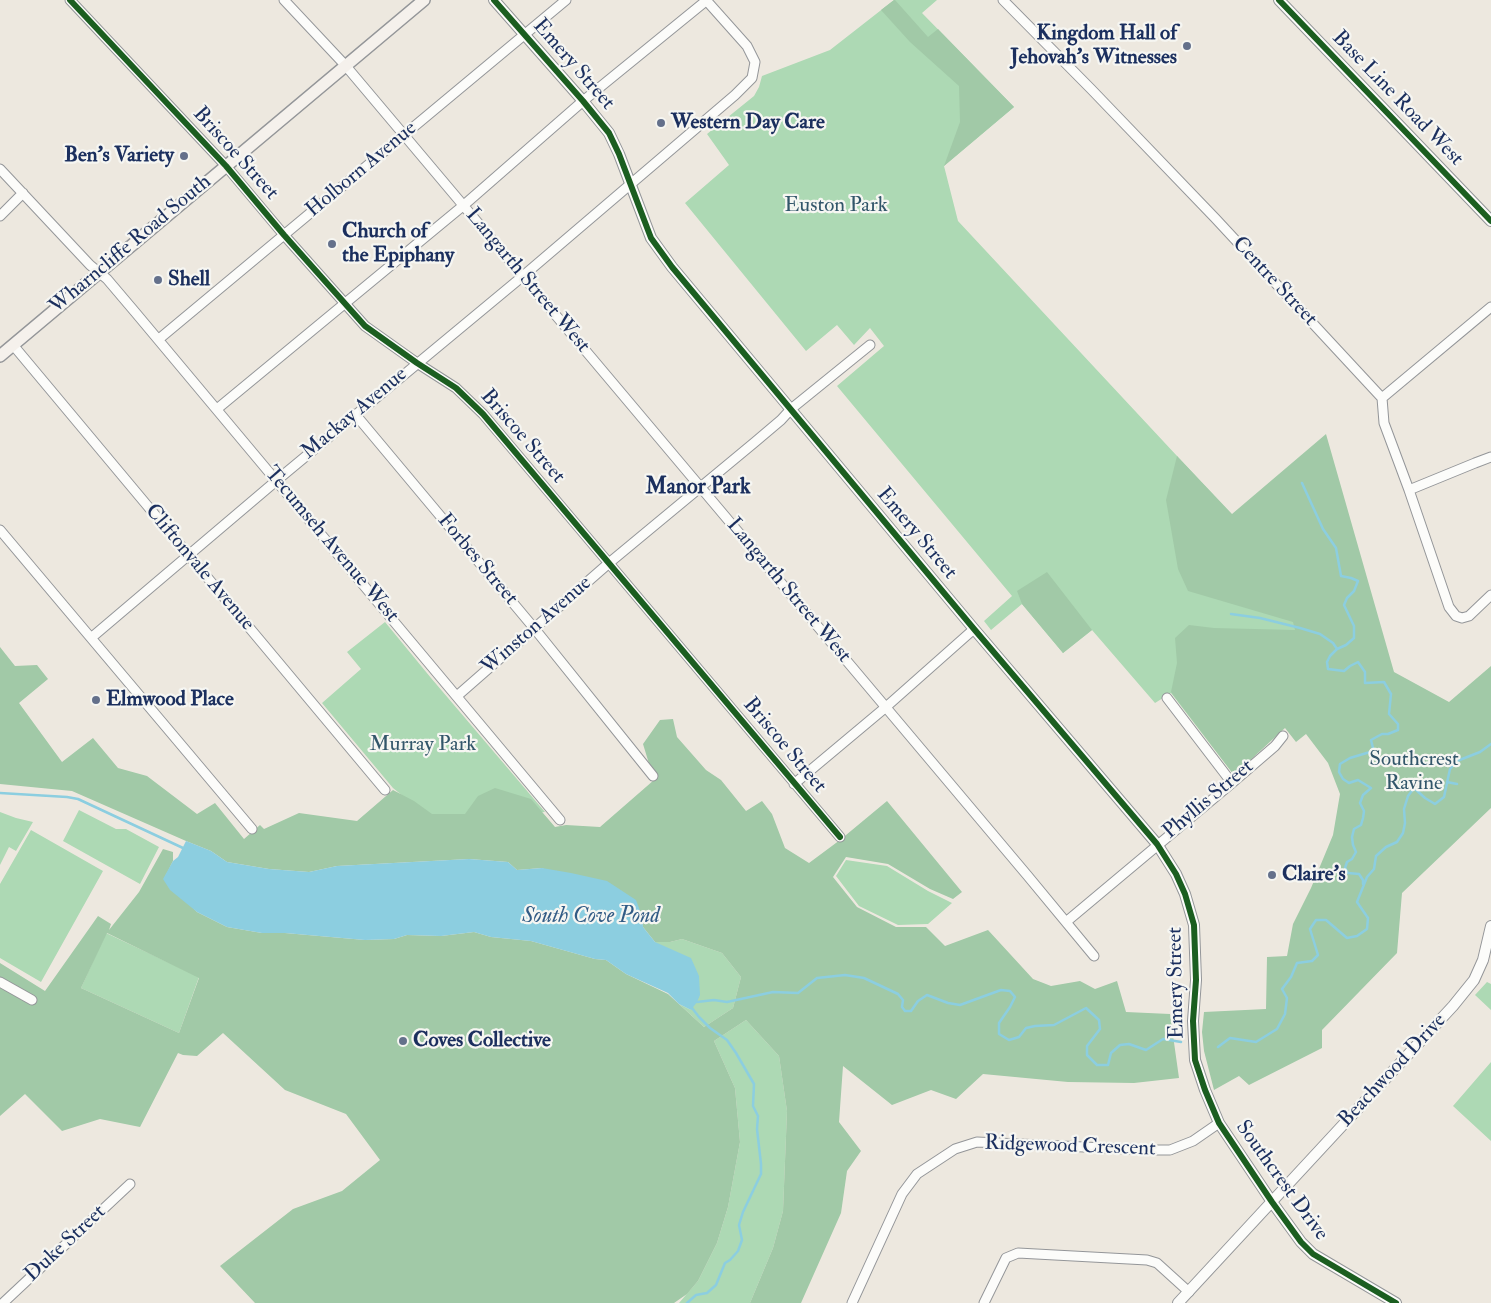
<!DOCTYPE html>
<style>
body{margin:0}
canvas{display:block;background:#ede8df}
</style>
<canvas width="1491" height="1303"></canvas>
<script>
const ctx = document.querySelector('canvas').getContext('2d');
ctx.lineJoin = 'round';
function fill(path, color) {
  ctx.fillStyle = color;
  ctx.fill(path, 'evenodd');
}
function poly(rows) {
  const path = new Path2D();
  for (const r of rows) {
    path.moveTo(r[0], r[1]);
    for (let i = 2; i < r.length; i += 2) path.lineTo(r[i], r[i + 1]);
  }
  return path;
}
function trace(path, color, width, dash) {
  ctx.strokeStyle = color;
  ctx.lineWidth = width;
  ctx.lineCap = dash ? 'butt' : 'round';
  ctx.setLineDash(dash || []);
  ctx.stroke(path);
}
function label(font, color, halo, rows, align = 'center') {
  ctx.font = font + ' "IM FELL Double Pica",serif';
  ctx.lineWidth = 4.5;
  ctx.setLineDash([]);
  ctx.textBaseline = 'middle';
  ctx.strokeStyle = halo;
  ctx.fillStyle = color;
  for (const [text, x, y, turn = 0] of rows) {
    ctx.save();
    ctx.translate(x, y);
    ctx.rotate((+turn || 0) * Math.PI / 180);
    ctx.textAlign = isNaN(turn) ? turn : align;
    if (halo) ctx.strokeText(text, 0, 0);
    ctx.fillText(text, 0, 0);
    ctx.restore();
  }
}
fill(poly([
 [894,0,937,0,922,13,1014,107,944,166,958,221,1232,515,1351,671,1285,727,1234,775,1171,693,1155,703,1092,630,1063,653,1022,604,991,630,984,621,1012,596,837,386,884,346,870,328,854,345,837,325,806,351,685,203,729,165,707,134,754,96,759,87,762,76,830,50],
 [385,622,431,678,545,812,437,819,419,809,393,788,322,703,361,669,347,652],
 [79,810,116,829,126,829,159,847,140,884,63,841],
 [0,812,16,818,33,822,16,851,9,847,0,865],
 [31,830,103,871,41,982,0,958,0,884],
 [846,860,887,866,928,891,952,903,928,924,898,925,859,906,836,876],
 [106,933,199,977,179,1033,81,988],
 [682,939,722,953,741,977,733,1008,704,1027,679,1004,691,1010,655,942,670,942],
 [1487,982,1491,984,1491,1010,1475,995],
 [746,1020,779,1056,787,1111,783,1211,773,1248,750,1303,679,1303,698,1281,717,1243,728,1207,740,1142,735,1088,714,1041],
 [1491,1062,1491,1141,1453,1106]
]), '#add9b4');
fill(poly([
 [894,0,895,0,928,37,938,29,1014,107,944,166,960,122,959,86,910,42,881,10],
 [1326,434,1394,672,1449,702,1491,666,1491,808,1402,893,1397,953,1322,1030,1322,1048,1249,1085,1239,1076,1214,1090,1204,1051,1202,1032,1204,1012,1266,1009,1267,957,1287,956,1293,924,1311,888,1333,835,1340,794,1328,763,1306,734,1296,742,1285,728,1234,775,1171,692,1177,663,1175,638,1189,625,1214,628,1295,630,1293,622,1188,591,1178,569,1166,500,1177,456,1232,514],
 [1047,572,1092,630,1063,653,1022,604,1017,591],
 [0,647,15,666,37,665,48,679,19,703,62,762,93,738,118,768,147,776,197,814,215,803,244,839,260,825,264,829,299,813,357,821,393,790,414,801,432,814,465,814,478,796,495,788,531,799,555,827,566,825,600,827,654,780,643,744,660,720,673,719,677,737,706,770,721,780,746,811,762,801,772,814,785,848,809,863,840,840,887,801,962,892,953,899,930,889,888,864,846,857,833,877,857,907,896,927,926,927,945,946,988,930,1033,979,1051,986,1080,981,1095,989,1117,981,1126,1012,1170,1014,1179,1078,1134,1083,1068,1082,983,1074,956,1099,931,1090,892,1105,843,1066,839,1122,861,1151,847,1171,841,1213,801,1303,750,1303,773,1248,783,1211,787,1111,779,1056,746,1020,714,1041,735,1088,740,1142,728,1207,717,1243,698,1281,687,1294,674,1303,255,1303,220,1266,293,1209,342,1191,380,1160,346,1114,285,1090,223,1033,197,1056,183,1055,178,1053,140,1127,100,1119,62,1131,25,1094,0,1116,0,963,45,991,98,916,111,924,109,930,139,892,163,849,173,852,173,861,164,879,197,912,227,927,262,933,285,933,365,940,394,939,407,935,441,936,474,932,491,937,531,941,595,959,606,960,626,974,668,994,704,1027,733,1008,741,977,722,953,682,939,670,942,655,942,643,927,642,916,542,868,517,870,508,862,469,859,337,866,309,872,269,869,227,862,211,851,186,841,72,791,0,784],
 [107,933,199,978,179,1033,81,988]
]), '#a1c9a7');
fill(poly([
 [186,841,211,851,227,862,269,869,309,872,337,866,469,859,508,862,517,870,542,868,571,873,607,881,636,900,642,916,643,927,655,942,691,958,699,976,700,995,697,1002,691,1010,679,1004,668,993,626,974,606,960,595,959,531,941,491,937,474,932,441,936,407,935,394,939,365,940,285,933,262,933,227,927,197,912,170,890,163,879,173,861,178,857]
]), '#8ccee0');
trace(poly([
 [1302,483,1323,529,1336,548,1341,576,1351,578,1358,581,1354,591,1347,598,1344,605,1354,626,1354,638,1346,645,1337,649,1330,656,1327,662,1328,669,1344,671,1350,666,1358,662,1365,672,1365,683,1384,682,1391,694,1389,714,1398,724,1398,730,1388,734,1382,734,1371,740,1373,748,1370,752,1350,758,1340,764,1339,772,1343,779,1349,783,1358,780,1371,788,1363,795,1360,803,1364,811,1363,818,1361,825,1354,829,1352,837,1353,845,1356,852,1352,859,1347,862,1345,868,1348,873,1359,874,1363,880,1363,884],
 [1231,614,1260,618,1300,628,1320,634,1333,643,1337,649],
 [1447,782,1457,784],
 [0,793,67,797,78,799,183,848],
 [697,1002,714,1000,727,1002,773,992,798,993,817,978,845,975,864,978,898,994,903,1000,902,1007,905,1011,911,1011,918,1001,927,995,948,1003,960,1005,1001,990,1010,991,1015,997,1010,1007,999,1023,999,1034,1009,1040,1019,1037,1026,1028,1035,1026,1054,1025,1086,1008,1099,1020,1100,1029,1087,1046,1087,1055,1097,1065,1108,1065,1111,1053,1120,1045,1129,1044,1146,1050,1163,1039,1181,1042],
 [1218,1047,1230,1038,1256,1042,1277,1029,1285,1014,1287,998,1282,989,1291,977,1297,963,1312,961,1318,955,1310,929,1316,920,1326,920,1347,938,1357,936,1367,929,1368,918,1357,902,1367,877,1374,869,1376,856,1386,847,1397,842,1403,833,1405,823,1404,809,1408,796,1414,788,1425,798,1435,804,1444,797,1450,769,1457,761,1480,752,1491,744],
 [687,1303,696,1295,707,1293,716,1285,725,1263,730,1260,738,1251,742,1240,739,1225,743,1212,761,1174,761,1164,757,1129,758,1116,753,1106,754,1084,736,1053,727,1040,710,1028,699,1017,692,1008]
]), '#8ccee0', 2.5);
const minor = poly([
 [70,0,226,166,284,235,365,326,417,363,456,388,483,414,840,837],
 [284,0,345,65,404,135,1027,875,1094,956],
 [1003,0,1091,89,1215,218,1382,398,1384,423,1409,490,1449,607,1456,616,1462,618,1469,616,1491,595],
 [0,169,90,265,107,279,135,312,560,820],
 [0,216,23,193],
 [159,339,566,0],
 [13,345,385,790],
 [1382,398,1491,307],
 [217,409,464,205,583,101,707,0],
 [355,414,534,628,653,776],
 [1409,490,1475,463,1491,457],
 [0,530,252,829],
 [91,638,276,481,523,276,735,95,752,78,755,62,747,46,706,0],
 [457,696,609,563,755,442,781,420,791,409,870,345],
 [1167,698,1232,783],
 [794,784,886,707,974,629],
 [1066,922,1232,783,1275,746,1283,736],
 [0,982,32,1000],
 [3,1303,130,1184],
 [852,1303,902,1194,917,1174,955,1149,977,1142,1148,1150,1170,1150,1193,1141,1219,1123],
 [984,1303,1006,1258,1018,1253,1147,1260,1157,1263,1189,1292]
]);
const tertiary = poly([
 [494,0,583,101,609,133,619,154,651,238,672,267,974,629,1157,844,1176,874,1185,894,1194,925,1196,980,1193,1021,1195,1060,1205,1090,1219,1123,1272,1202,1301,1242,1313,1254,1396,1303],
 [1279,0,1491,221],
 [1178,1303,1453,1006,1474,980,1483,960,1491,926]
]);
const secondary = poly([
 [0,356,424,0]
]);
trace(minor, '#949699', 11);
trace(tertiary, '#949699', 12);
trace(secondary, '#949699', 14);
trace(minor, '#fcfcfa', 9);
trace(tertiary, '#fcfcfa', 10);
trace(secondary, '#f5f1ec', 11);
trace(poly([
 [70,0,226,166,284,235,365,326,417,363,456,388,483,414,840,837],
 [494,0,583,101,609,133,619,154,651,238,672,267,974,629,1157,844,1176,874,1185,894,1194,925,1196,980,1193,1021,1195,1060,1205,1090,1219,1123,1272,1202,1301,1242,1313,1254,1396,1303],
 [1279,0,1491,221]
]), '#1b5e20', 6);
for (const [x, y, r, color] of [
 [1187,46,5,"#64708b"],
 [661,123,5,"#64708b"],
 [184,156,5,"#64708b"],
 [332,244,5,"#64708b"],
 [158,280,5,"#64708b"],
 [96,700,5,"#64708b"],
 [1272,875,5,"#64708b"],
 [403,1041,5,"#64708b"]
]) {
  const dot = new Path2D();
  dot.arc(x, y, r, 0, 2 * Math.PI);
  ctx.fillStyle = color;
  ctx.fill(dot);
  trace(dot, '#f6f6f2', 2);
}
label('bold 21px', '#1b2f5e', '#f6f6f2', [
 ["Kingdom Hall of",1177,34,"right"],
 ["Jehovah's Witnesses",1177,58,"right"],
 ["Western Day Care",671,123],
 ["Ben's Variety",174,156,"right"],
 ["Church of",342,232],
 ["the Epiphany",342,256],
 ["Shell",168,280],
 ["Elmwood Place",106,700],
 ["Claire's",1282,875],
 ["Coves Collective",413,1041]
], 'left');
label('21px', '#1b2f5e', '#f6f6f2', [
 ["Emery Street",573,65,49],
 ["Base Line Road West",1397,99,46],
 ["Briscoe Street",235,154,48],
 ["Holborn Avenue",362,170,-40],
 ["Wharncliffe Road South",131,245,-40],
 ["Langarth Street West",527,281,50],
 ["Centre Street",1274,282,47],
 ["Mackay Avenue",355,414,-40],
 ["Briscoe Street",522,437,49],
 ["Emery Street",916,534,50],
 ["Tecumseh Avenue West",331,545,50],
 ["Forbes Street",477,560,50],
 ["Cliftonvale Avenue",199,568,50],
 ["Langarth Street West",788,591,50],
 ["Winston Avenue",537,626,-41],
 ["Briscoe Street",784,746,50],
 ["Phyllis Street",1209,800,-40],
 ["Emery Street",1177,983,-91],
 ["Beachwood Drive",1393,1071,-47],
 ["Ridgewood Crescent",1070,1147,2],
 ["Southcrest Drive",1281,1181,54],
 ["Duke Street",66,1244,-43]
]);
label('21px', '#32566a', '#f6f6f2', [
 ["Euston Park",836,206],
 ["Murray Park",423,745],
 ["Southcrest",1414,760],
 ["Ravine",1414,784]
]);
label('bold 22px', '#1b2f5e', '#f6f6f2', [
 ["Manor Park",698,488]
]);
label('italic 22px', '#315b85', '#f6f6f2', [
 ["South Cove Pond",591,917]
]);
</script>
